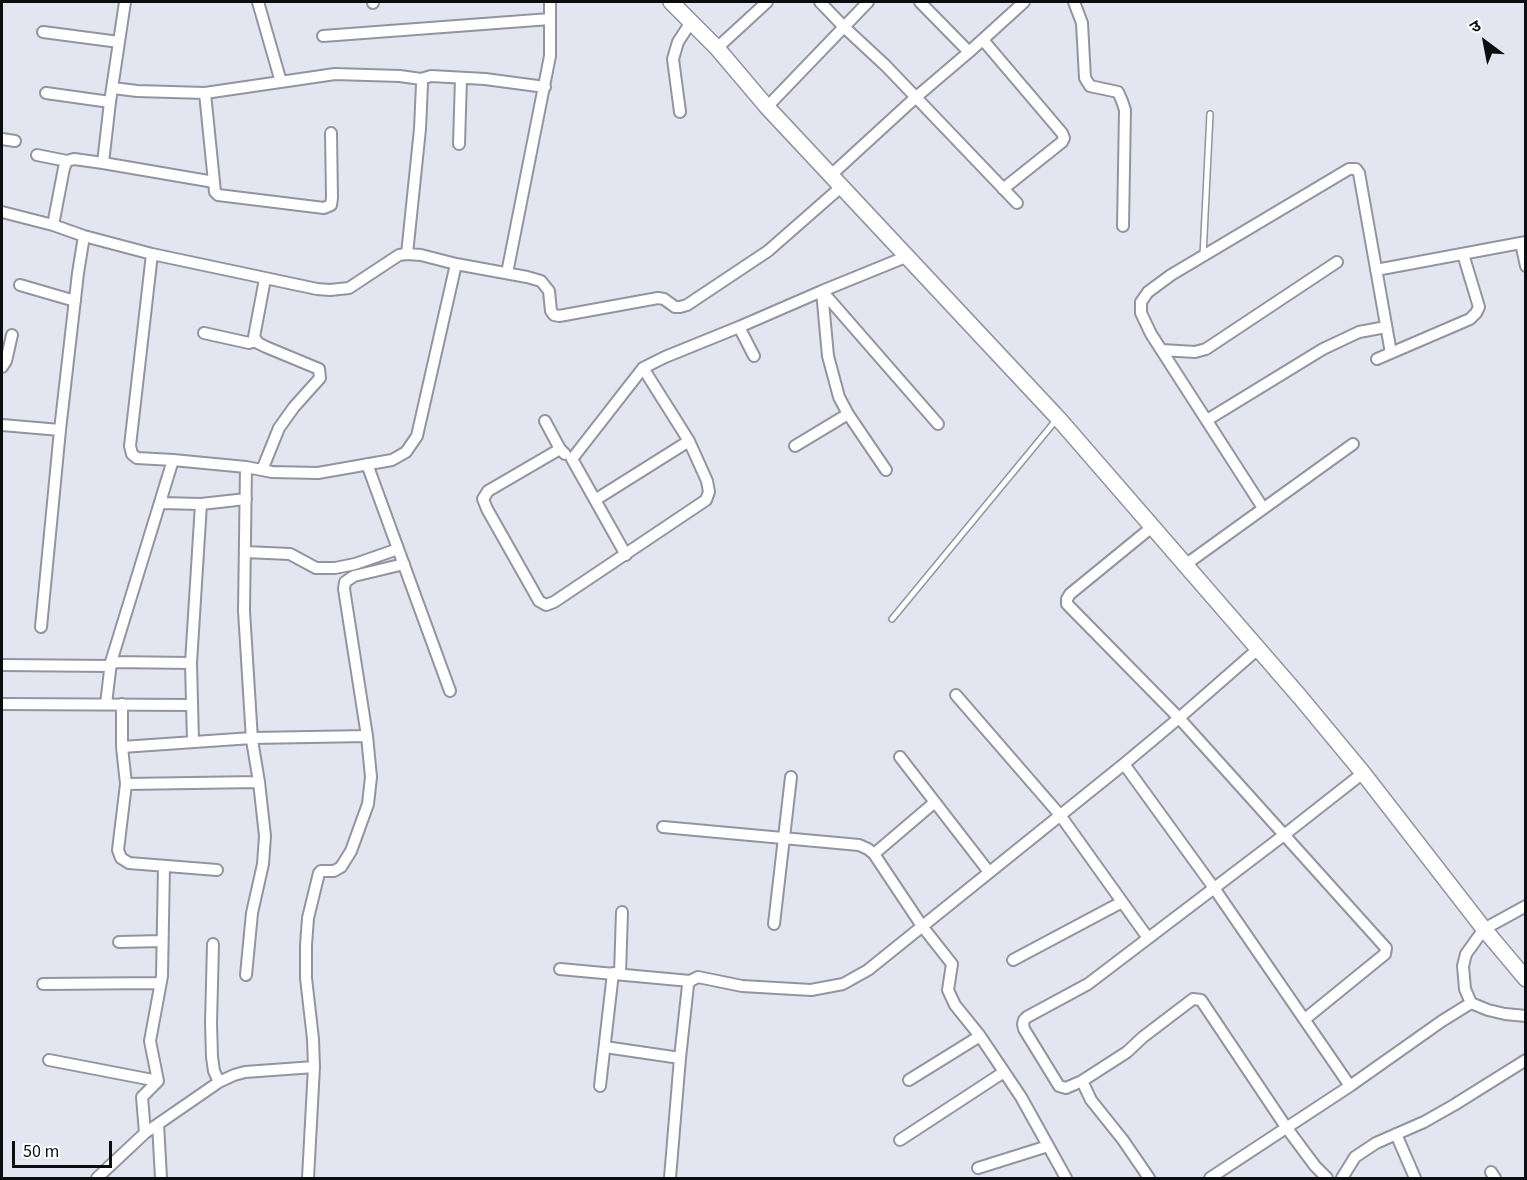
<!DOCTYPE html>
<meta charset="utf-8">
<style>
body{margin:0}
#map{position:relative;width:1527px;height:1180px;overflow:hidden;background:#e3e6f1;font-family:"Source Sans 3","Noto Sans Devanagari",sans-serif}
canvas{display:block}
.frame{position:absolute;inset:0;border:3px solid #0c0d11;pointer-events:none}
.north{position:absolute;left:1455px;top:12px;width:60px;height:60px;-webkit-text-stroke:4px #fff;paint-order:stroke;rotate:328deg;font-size:16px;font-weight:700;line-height:24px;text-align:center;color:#0c0d11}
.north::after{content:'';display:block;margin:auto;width:21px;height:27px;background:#0c0d11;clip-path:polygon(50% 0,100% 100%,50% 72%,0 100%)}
.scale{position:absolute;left:12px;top:1141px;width:100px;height:27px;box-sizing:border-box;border:3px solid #0c0d11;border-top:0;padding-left:8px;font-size:18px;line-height:21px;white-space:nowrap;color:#0c0d11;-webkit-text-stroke:4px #fff;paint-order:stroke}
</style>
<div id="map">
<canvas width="1527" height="1180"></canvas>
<div class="frame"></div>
<div class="north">उ</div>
<div class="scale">50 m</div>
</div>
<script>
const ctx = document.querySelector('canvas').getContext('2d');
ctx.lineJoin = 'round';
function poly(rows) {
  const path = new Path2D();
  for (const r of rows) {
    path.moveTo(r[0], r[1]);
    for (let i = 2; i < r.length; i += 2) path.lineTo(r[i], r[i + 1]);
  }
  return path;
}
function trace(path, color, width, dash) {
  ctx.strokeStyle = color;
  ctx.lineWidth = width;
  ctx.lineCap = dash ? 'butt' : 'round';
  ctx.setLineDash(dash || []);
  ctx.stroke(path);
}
const lane = poly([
 [1203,256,1210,114],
 [892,619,1057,419]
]);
const street = poly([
 [258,2,281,82],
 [373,2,373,3],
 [820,2,844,27,886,66,1017,203],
 [920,2,969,52],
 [1074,2,1082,23,1085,78,1090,86,1118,92,1122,101,1125,110,1123,226],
 [43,32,119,42],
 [323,36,550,19],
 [983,40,1062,133,1064,138,1062,142,1003,189],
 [717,48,767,2],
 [421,79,431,76,485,79,545,87],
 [113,88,137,91,205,93,335,74,400,76,421,79,422,84,420,129,407,254],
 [46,93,110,102],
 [205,93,215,192,218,195,324,208,331,205,332,198,331,133],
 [767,107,868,2],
 [680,112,673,59,678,42,691,22],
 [2,139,15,141],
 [459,144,461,78],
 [37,155,67,161],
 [103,163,110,102,125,2],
 [831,175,915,98,969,52,1024,2],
 [2,212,53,225,84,236,152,254,317,289,330,290,349,288,399,255,407,254,421,255,456,264,527,277,541,281,549,291,551,311,554,315,559,316,658,298,664,299,675,307,680,307,687,305,768,251,841,187],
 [53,225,64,168,67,161,74,159,103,163,214,182],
 [1521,243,1526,266],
 [152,254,130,446,132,454,137,458,173,460,246,467,272,472,318,473,392,460,406,452,417,436,456,264],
 [1376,270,1526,242],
 [507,273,550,56,550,2],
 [20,285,75,301],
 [739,327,754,356],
 [204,333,249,343,257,341],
 [1162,350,1195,352,1206,349,1337,262],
 [1377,359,1470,319,1476,313,1479,307,1463,254],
 [2,367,6,361,12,335],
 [1207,420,1323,349,1359,332,1386,327],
 [545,421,560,449,565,454],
 [2,425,60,430],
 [795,446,848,414],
 [560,449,488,491,483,499,487,509,539,601,546,605,554,602,706,500,709,492,707,481,689,441,643,368],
 [367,464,450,691],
 [262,470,279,428,294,407,320,378,319,369,266,347,258,343,254,337,265,279],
 [886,470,848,414,839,397,828,356,822,291,938,424],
 [595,500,689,441],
 [160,503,201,504,246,499],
 [1263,508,1151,334,1141,313,1141,302,1148,292,1171,275,1349,169,1356,169,1359,173,1391,353],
 [1152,527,1070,594,1067,599,1067,604,1179,718,1386,948,1385,954,1305,1019],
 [245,552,290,554,316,568,335,568,355,564,398,549],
 [626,555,572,459,643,368,665,357,739,327,822,291,908,256],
 [1185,565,1353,444],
 [41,627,60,430,78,273,84,236],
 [111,662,191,663],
 [2,665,111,666],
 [956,695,1060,815,1148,938],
 [2,704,192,705],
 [106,704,111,662,173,460],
 [122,704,122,747,126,784,118,850,121,858,129,863,217,870],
 [193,742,191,663,201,504],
 [122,747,252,738,367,736],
 [900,757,989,872],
 [1124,764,1214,888,1350,1086],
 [126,784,259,782],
 [663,827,859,845,868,849,874,854,922,926,952,964,948,990,955,1005,980,1036,1021,1097,1066,1178],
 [874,854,935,802],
 [1526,906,1484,929,1466,954,1463,966,1465,989,1471,1003,1488,1010,1505,1014,1526,1016],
 [774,924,791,777],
 [119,942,162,941],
 [213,944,211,1023,212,1057,214,1071,219,1082],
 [1013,960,1122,902],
 [560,969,690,981],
 [620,974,622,912],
 [246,975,252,913,263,864,265,836,259,782,252,740,244,611,246,467],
 [43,984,160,983],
 [605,1047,680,1058],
 [49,1060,158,1081],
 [909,1080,980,1036],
 [1082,1081,1091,1100,1123,1140,1149,1178],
 [600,1086,613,973],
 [158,1124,161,1178],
 [145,1133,142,1097,158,1081,150,1041,162,976,164,866],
 [1396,1134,1415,1178],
 [900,1140,1004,1072],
 [978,1168,1048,1146],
 [1491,1172,1495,1178],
 [97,1178,145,1133,219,1082,234,1075,245,1072,314,1067],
 [308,1178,314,1067,313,1039,306,978,306,945,308,918,319,873,321,871,334,871,341,867,351,851,368,804,371,777,367,736,344,589,345,582,354,576,404,564],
 [670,1178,680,1058,688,985,690,981,698,977,742,986,811,990,843,984,868,970,1124,764,1179,718,1258,649],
 [1210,1178,1350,1086,1442,1021,1471,1003],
 [1327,1178,1315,1166,1286,1127,1201,1000,1193,999,1143,1037,1127,1052,1082,1081,1066,1088,1059,1086,1024,1029,1023,1024,1024,1020,1027,1017,1088,984,1284,835,1363,773],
 [1342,1178,1355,1157,1376,1143,1424,1122,1454,1105,1526,1060]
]);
const secondary = poly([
 [671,2,717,48,767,107,1058,418,1300,697,1363,773,1484,929,1526,979]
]);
trace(lane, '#92959f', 8);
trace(street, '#92959f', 14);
trace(secondary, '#92959f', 18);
trace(lane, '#fff', 5);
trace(street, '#fff', 10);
trace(secondary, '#fff', 15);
</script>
